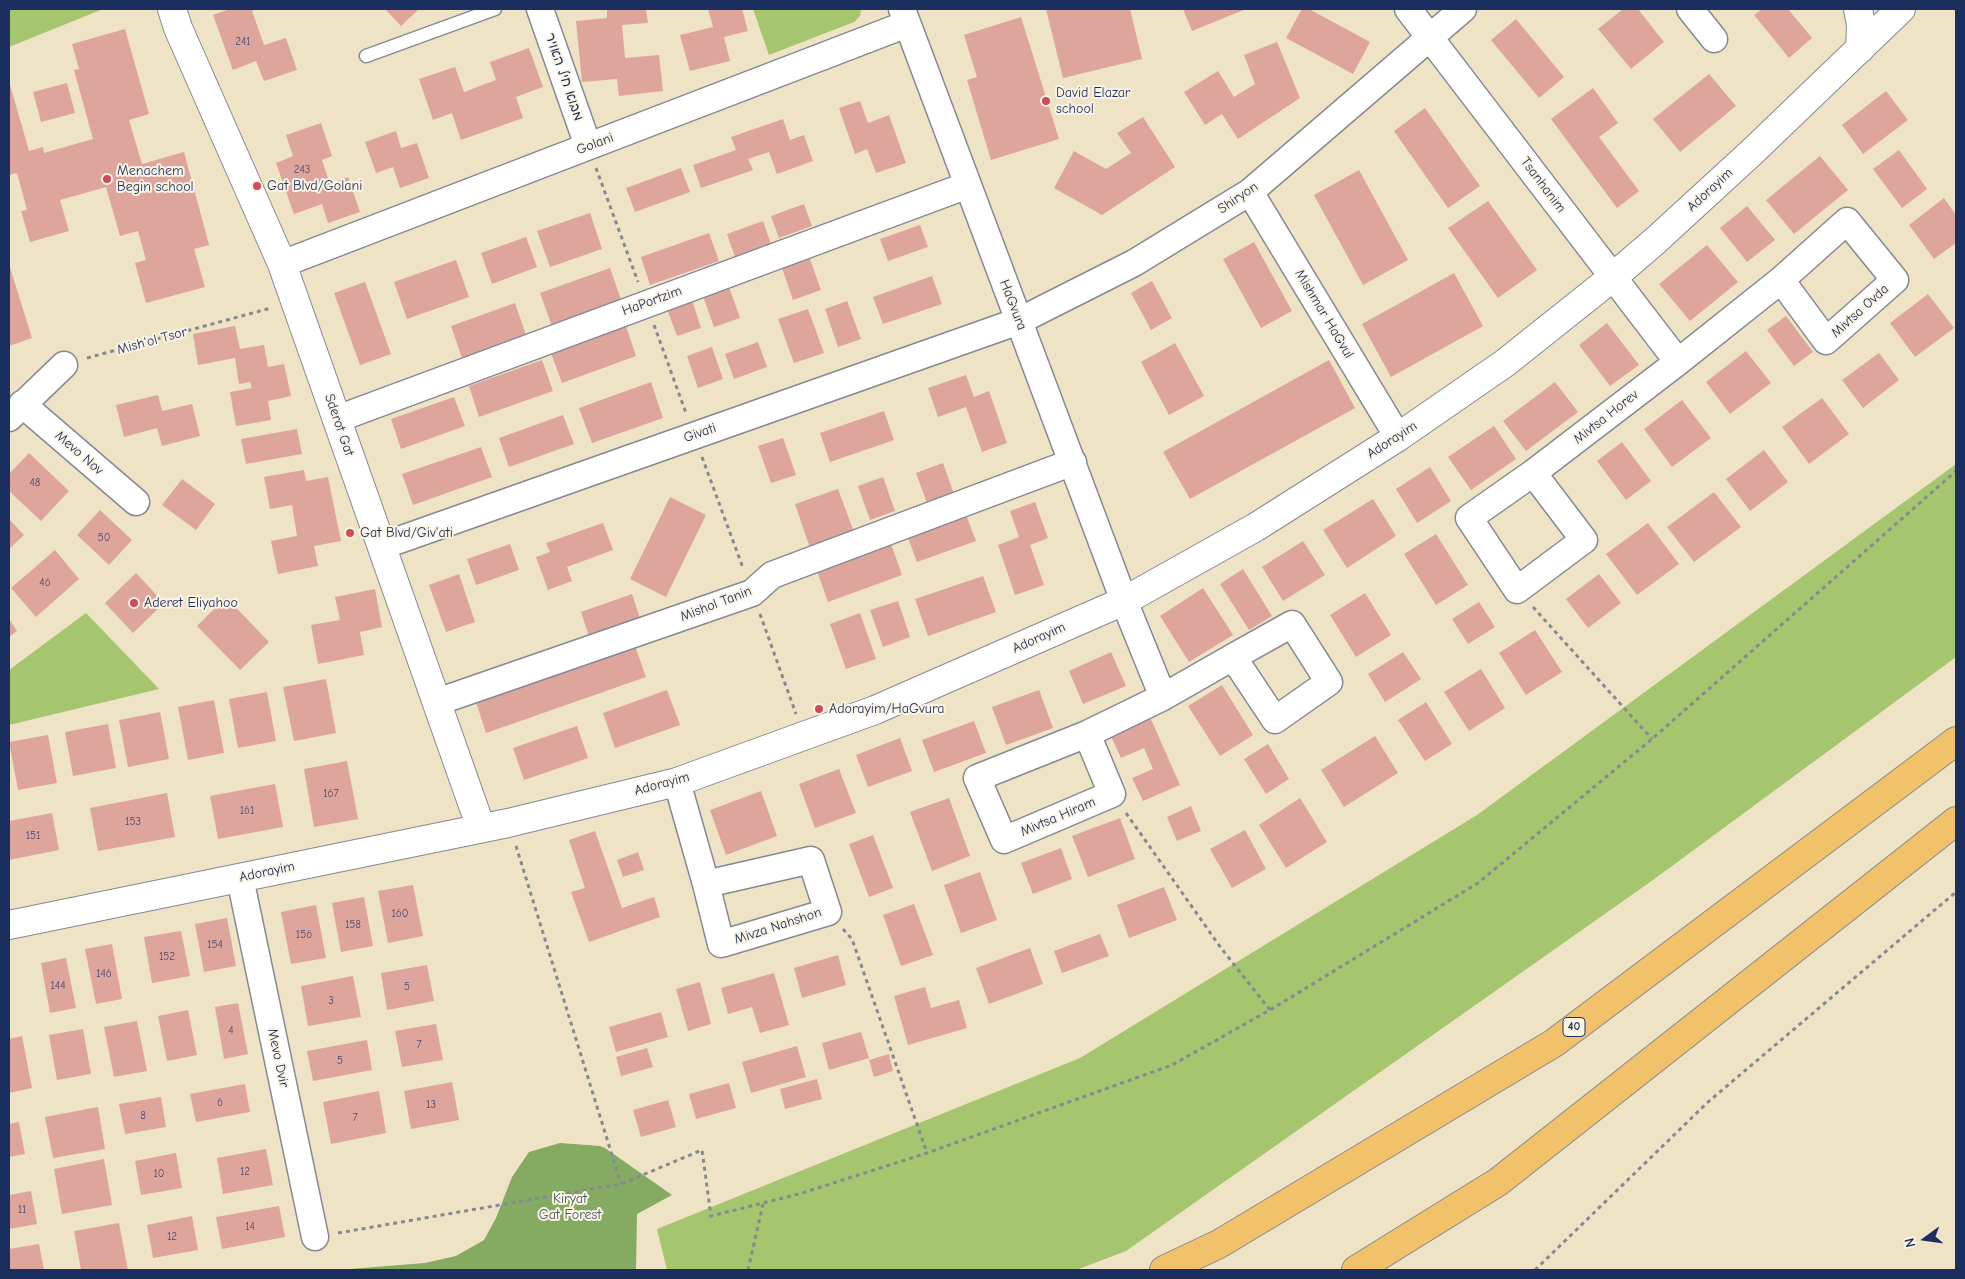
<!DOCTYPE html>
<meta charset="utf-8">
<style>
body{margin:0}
#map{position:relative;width:1965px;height:1279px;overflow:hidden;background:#efe3c5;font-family:"Comic Neue",sans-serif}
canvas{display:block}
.frame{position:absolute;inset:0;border:10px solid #1b2f5e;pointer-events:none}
.north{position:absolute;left:1900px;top:1214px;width:50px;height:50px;-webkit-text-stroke:4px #fcf5e5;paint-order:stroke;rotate:256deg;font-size:14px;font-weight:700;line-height:20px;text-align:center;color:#1b2f5e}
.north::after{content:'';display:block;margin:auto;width:18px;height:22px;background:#1b2f5e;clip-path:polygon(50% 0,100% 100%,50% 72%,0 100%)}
</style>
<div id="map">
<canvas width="1965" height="1279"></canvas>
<div class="frame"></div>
<div class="north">N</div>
</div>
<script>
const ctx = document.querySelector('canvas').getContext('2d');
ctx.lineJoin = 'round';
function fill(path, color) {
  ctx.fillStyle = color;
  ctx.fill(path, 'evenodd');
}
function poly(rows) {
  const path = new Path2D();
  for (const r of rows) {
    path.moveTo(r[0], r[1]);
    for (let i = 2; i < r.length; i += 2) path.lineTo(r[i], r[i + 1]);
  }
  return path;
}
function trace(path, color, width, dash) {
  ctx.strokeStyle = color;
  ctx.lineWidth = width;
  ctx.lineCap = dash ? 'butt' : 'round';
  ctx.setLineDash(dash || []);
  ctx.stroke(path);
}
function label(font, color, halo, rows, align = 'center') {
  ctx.font = font + ' "Comic Neue","Playpen Sans Hebrew",sans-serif';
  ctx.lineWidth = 4;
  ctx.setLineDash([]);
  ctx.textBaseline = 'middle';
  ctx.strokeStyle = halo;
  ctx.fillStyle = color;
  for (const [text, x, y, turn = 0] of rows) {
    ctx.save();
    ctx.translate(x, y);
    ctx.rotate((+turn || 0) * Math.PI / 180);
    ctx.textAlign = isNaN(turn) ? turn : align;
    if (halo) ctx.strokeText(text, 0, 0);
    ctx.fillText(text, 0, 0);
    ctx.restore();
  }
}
fill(poly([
 [9,9,103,9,9,47],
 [753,9,861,9,860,16,854,22,769,55],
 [1956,464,1956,657,1653,880,1126,1251,1076,1270,667,1270,657,1229,1080,1058,1477,815],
 [86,613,159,689,9,725,9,670]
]), '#a5c66e');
fill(poly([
 [560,1143,600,1146,605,1148,672,1195,637,1214,636,1270,338,1270,425,1263,456,1256,484,1240,496,1218,512,1177,529,1152]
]), '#84ab61');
fill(poly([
 [230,9,256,9,252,11,264,45,286,38,297,70,264,81,256,61,233,70,213,15],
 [385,9,419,9,401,26],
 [607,9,646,9,648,23,622,25,625,58,659,55,663,91,619,96,617,79,582,82,576,21,607,18],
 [708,9,742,9,748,31,724,37,730,61,690,71,680,35,713,27],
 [1046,9,1130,9,1142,59,1063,78],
 [1183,9,1246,9,1192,31],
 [1302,9,1309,9,1370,42,1353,74,1286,38],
 [1623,9,1638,9,1664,42,1631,69,1598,29],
 [1762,9,1788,9,1812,38,1789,58,1754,15],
 [1021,17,1059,139,991,160,967,80,977,77,964,35],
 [1516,19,1564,77,1539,98,1491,40],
 [125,29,149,114,129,120,142,164,184,152,209,245,194,249,205,287,146,303,135,263,146,260,138,231,120,236,106,187,60,200,69,231,30,242,21,211,27,210,17,173,9,175,9,81,29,151,43,147,44,153,93,139,74,70,79,69,72,44],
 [1277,42,1300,98,1238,139,1222,114,1205,125,1184,92,1218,71,1234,97,1255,84,1244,55],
 [529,48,543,87,516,97,523,118,461,140,452,113,433,120,419,79,455,67,464,92,496,80,490,62],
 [1709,74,1736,106,1680,152,1653,119],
 [67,83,75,113,41,122,33,92],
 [1593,88,1618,123,1599,137,1639,191,1617,208,1551,119],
 [1886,91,1908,120,1863,154,1842,125],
 [860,101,868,123,889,115,906,163,876,173,867,149,855,154,839,108],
 [1425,108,1480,186,1448,208,1394,131],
 [1143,117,1175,167,1102,215,1054,188,1074,151,1106,169,1131,153,1117,133],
 [783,119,790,140,804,135,813,161,777,174,769,152,748,159,753,170,701,188,693,165,736,150,731,137],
 [321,123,332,156,322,160,330,184,348,177,360,212,328,223,322,204,294,214,276,163,293,156,286,135],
 [396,131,401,148,417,143,429,178,400,188,393,167,376,173,365,142],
 [1899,150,1927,189,1902,208,1873,169],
 [1820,156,1848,190,1794,234,1766,200],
 [681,168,690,192,635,212,626,188],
 [1359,170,1408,260,1363,285,1314,195],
 [1944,198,1956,215,1956,243,1934,259,1909,225],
 [1488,201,1537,270,1498,298,1448,228],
 [804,204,812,226,779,238,771,216],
 [1747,206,1775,240,1747,262,1720,228],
 [590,213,602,249,550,267,537,231],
 [763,221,771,244,735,257,727,234],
 [920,225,928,247,888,261,880,239],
 [709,233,719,261,650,285,641,257],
 [526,237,537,267,492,284,481,253],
 [1254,242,1292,311,1261,328,1223,259],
 [1707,245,1738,282,1690,321,1659,284],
 [810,259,821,290,793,300,782,268],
 [456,260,469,297,407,319,394,282],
 [9,264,32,338,9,346],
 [610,268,623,305,553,329,540,293],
 [1454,273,1483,326,1391,377,1362,324],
 [932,276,942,304,883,324,873,297],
 [1152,281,1172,318,1151,330,1131,293],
 [365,282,391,354,360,365,334,293],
 [729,287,740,318,714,327,703,296],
 [1928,294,1954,328,1915,357,1890,323],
 [692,300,701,328,677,336,667,309],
 [847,301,861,339,838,347,825,309],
 [515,303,527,338,463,361,451,326],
 [808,309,824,353,794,363,778,319],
 [1786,316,1813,352,1794,366,1767,330],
 [1607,323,1639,365,1610,386,1579,345],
 [235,326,240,349,264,345,268,367,284,364,291,396,268,401,271,420,236,426,230,392,252,388,250,382,239,384,235,358,198,365,193,334],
 [626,326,636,356,562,383,551,353],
 [758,342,767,367,734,379,725,354],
 [1175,343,1204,396,1169,415,1141,362],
 [712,347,723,379,698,388,687,356],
 [1746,351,1771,383,1730,414,1706,382],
 [1879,353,1899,380,1863,408,1842,380],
 [542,360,553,391,479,417,469,386],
 [1329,360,1355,408,1190,499,1163,452],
 [966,375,974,397,989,391,1007,443,982,452,966,407,938,417,928,388],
 [651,382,663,418,592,443,579,408],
 [1555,382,1578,412,1526,451,1503,421],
 [158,395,162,411,192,404,200,436,162,446,157,428,124,437,116,405],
 [454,397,465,426,401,449,391,419],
 [1822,398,1849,434,1809,464,1782,427],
 [1682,400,1711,438,1672,467,1644,429],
 [884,411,894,440,830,462,820,433],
 [563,415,574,444,509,467,499,438],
 [1494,426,1516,459,1471,490,1448,457],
 [297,429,302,454,246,464,241,439],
 [783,438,796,475,771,483,758,446],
 [1622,442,1651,481,1626,500,1597,461],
 [481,447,492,477,413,505,402,474],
 [1764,450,1788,482,1750,511,1726,479],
 [29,453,69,491,41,521,9,491,9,474],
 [943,463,954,494,927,503,916,473],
 [1430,467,1451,501,1417,523,1396,489],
 [304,470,306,481,328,477,341,541,314,546,318,566,278,574,271,541,297,536,292,505,270,509,264,477],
 [883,477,895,511,870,520,858,486],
 [182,479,215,504,196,530,162,505],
 [838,489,855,535,811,551,795,504],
 [1714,492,1741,527,1694,562,1667,527],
 [670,497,706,515,666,597,630,579],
 [1373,499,1396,536,1347,568,1323,530],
 [1035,502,1048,538,1030,545,1044,585,1015,595,998,545,1019,537,1010,511],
 [100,510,132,540,109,565,77,535],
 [965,512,976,541,917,562,906,533],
 [9,519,24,535,9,549],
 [603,523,613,550,567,567,572,581,548,590,536,557,550,552,546,543],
 [1648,523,1679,564,1637,595,1606,554],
 [1436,534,1468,585,1436,605,1404,554],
 [890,541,902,575,828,602,816,568],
 [1303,541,1325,575,1283,601,1262,567],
 [510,544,519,570,476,585,467,559],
 [55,550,79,579,36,617,11,588],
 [1243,569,1272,616,1249,630,1220,584],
 [136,573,164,603,133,633,105,603],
 [459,574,475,622,446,632,429,585],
 [1599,574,1621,603,1588,628,1566,599],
 [983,576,996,612,928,636,915,599],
 [1203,588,1233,635,1189,662,1160,616],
 [375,589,382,627,360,632,364,655,318,664,311,625,340,620,335,597],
 [1365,593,1391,635,1356,657,1330,615],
 [632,594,640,618,589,636,581,612],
 [226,597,269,642,240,670,197,626],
 [898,601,910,637,883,647,870,610],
 [1479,602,1495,627,1468,644,1452,619],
 [860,613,876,659,846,669,830,624],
 [9,619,17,631,9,637],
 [1535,630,1562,672,1526,695,1499,653],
 [635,646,646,677,486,733,476,702],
 [1111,652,1126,686,1083,704,1069,671],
 [1403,652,1421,679,1385,702,1368,674],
 [1481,669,1505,708,1469,731,1444,692],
 [326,679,336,733,294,741,283,687],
 [1222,685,1253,735,1220,756,1188,706],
 [667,690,680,725,615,748,603,713],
 [1039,690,1053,728,1006,745,992,707],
 [267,692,276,741,238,748,229,699],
 [214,700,224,753,188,760,178,707],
 [1426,702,1452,744,1425,761,1398,720],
 [160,712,169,759,128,767,119,720],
 [1150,717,1180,785,1143,801,1132,778,1153,769,1144,748,1121,758,1110,734],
 [974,721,986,753,934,772,922,740],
 [108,724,116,768,73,776,65,732],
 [577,726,588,758,524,780,513,748],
 [48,735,57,783,18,790,9,742],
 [1375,736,1398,773,1344,807,1321,770],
 [900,738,912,771,868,787,856,755],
 [1268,744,1289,779,1266,794,1244,759],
 [347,761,358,819,314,827,304,769],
 [839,769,856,813,815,828,799,784],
 [275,784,283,827,218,839,210,796],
 [761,791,777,836,726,855,710,810],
 [167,793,175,837,98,851,90,808],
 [949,798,970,856,932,871,910,812],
 [1300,798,1327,842,1286,868,1259,825],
 [1191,806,1201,831,1177,841,1167,817],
 [52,813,59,850,9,860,9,821],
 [1120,818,1135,859,1088,877,1072,836],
 [1245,830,1266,869,1232,888,1210,849],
 [595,831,622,908,654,897,660,917,589,942,571,892,585,888,569,840],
 [873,835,893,888,869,897,849,844],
 [1061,848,1072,879,1033,894,1021,863],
 [638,852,644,870,623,877,617,860],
 [980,872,997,920,961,933,944,885],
 [413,885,423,936,388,943,378,891],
 [1164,887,1177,920,1129,938,1117,905],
 [364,897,373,946,341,952,332,903],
 [914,904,933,955,901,966,883,915],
 [316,905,326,958,291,964,281,912],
 [227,918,236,966,204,972,195,924],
 [181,931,190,976,152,983,144,937],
 [1100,934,1109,956,1062,973,1054,951],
 [112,944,122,999,96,1004,85,949],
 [1030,948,1043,984,989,1004,976,968],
 [838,955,846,985,802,998,794,968],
 [66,958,76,1008,50,1013,41,963],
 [427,965,434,1001,387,1010,381,973],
 [774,973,789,1025,760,1033,752,1007,728,1014,721,988],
 [353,976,361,1017,308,1026,301,986],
 [700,982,711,1024,688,1031,676,989],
 [925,987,931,1008,959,1000,967,1028,908,1045,894,996],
 [238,1003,248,1054,224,1059,215,1007],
 [188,1010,197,1055,167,1061,158,1016],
 [661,1012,668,1037,616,1052,609,1027],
 [137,1021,147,1071,114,1077,104,1027],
 [436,1024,443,1060,402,1067,395,1031],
 [83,1029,91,1074,57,1080,49,1035],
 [861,1032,869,1058,829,1070,822,1043],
 [22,1036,32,1088,9,1093,9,1039],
 [367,1040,372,1070,313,1081,307,1051],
 [797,1046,806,1077,751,1093,742,1062],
 [647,1048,653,1067,621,1076,616,1057],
 [889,1054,893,1071,874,1077,869,1060],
 [817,1079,822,1099,785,1109,780,1089],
 [452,1082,459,1120,411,1129,404,1091],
 [729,1083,736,1108,696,1119,689,1094],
 [245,1084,250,1112,196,1122,190,1094],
 [379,1091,386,1133,331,1144,323,1102],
 [161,1097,166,1127,125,1134,119,1104],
 [668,1100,676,1127,641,1137,633,1110],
 [98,1107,105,1149,53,1158,45,1117],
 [19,1122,25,1154,9,1157,9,1124],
 [266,1149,273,1185,223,1194,217,1158],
 [176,1153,182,1188,141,1195,135,1161],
 [104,1159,112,1205,62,1214,54,1169],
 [31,1191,37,1224,9,1229,9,1195],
 [279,1206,285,1237,222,1249,216,1217],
 [192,1216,198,1250,153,1258,147,1225],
 [119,1223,128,1270,81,1270,74,1231],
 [39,1244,44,1270,9,1270,9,1249]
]), '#dea59d');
const service = poly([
 [366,56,495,9]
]);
const minor = poly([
 [540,9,588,146],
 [902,9,1124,601,1163,697],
 [1408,9,1678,362],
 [1690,9,1714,39],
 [1250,192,1398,437],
 [282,264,907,24],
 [22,404,136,502],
 [9,418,64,365],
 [337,419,968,185],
 [1533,473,1584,540,1517,590,1469,518,1533,473,1678,362,1781,280,1847,221,1895,280,1826,341,1781,280],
 [382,546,1019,321,1134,263,1250,192,1463,9],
 [437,702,752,593,772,575,1073,462],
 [1087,734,1112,794,1004,840,977,778,1087,734,1163,697,1233,657,1292,624,1329,682,1275,720,1233,657],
 [677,782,706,884,721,944,828,912,811,860,706,884],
 [240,878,315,1237]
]);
const tertiary = poly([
 [172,9,178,28,282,264,481,828],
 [1858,9,1861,25,1860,49],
 [9,925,508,823,677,782,875,710,1124,601,1256,527,1398,437,1505,363,1613,277,1655,241,1752,152,1901,9]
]);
const trunk = poly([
 [1164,1270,1219,1244,1554,1043,1956,741],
 [1356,1270,1498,1182,1956,821]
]);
trace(service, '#858992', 15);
trace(minor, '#858992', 29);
trace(tertiary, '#858992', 30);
trace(trunk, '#858992', 30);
trace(poly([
 [596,168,638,282],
 [654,325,686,413],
 [87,358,271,308],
 [702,457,743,568],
 [1533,607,1652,739],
 [760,614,796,714],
 [1126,813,1221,948,1270,1010],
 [516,846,621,1184],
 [843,929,852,939,927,1153],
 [338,1233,621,1184,702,1150,711,1216,799,1194,927,1153,1172,1065,1270,1010,1478,883,1652,739,1956,471],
 [748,1270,763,1204],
 [1535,1270,1708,1102,1956,892]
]), '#858992', 3, [4, 4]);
trace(service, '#fff', 12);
trace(minor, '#fff', 26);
trace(tertiary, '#fff', 28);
trace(trunk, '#f2c26a', 28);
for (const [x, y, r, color] of [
 [1046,101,5,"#d1495b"],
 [107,179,5,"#d1495b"],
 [257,186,5,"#d1495b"],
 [350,533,5,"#d1495b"],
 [134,603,5,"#d1495b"],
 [819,709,5,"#d1495b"]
]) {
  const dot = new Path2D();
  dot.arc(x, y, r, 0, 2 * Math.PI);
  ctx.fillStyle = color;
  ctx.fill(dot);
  trace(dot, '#fcf5e5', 2);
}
label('11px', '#4c4c6e', null, [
 ["241",243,42],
 ["243",302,170],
 ["48",35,483],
 ["50",104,538],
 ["46",45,583],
 ["167",331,794],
 ["161",247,811],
 ["153",133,822],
 ["151",33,836],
 ["160",400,914],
 ["158",353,925],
 ["156",304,935],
 ["154",215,945],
 ["152",167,957],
 ["146",104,974],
 ["144",58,986],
 ["5",407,987],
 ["3",331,1001],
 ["4",231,1031],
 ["7",419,1045],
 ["5",340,1061],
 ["6",220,1103],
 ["13",431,1105],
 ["8",143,1116],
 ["7",355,1118],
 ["12",245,1172],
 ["10",159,1174],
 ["11",22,1210],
 ["14",250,1227],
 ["12",172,1237]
]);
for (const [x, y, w] of [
 [1574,1027,22]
]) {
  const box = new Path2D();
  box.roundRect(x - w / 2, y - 9.5, w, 19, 4);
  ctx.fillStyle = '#fcf5e5';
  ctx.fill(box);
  trace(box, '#1b2f5e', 1);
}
label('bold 12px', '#1b2f5e', null, [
 ["40",1574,1027]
]);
label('14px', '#1b2f5e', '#fcf5e5', [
 ["מבוא חיל האויר",564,77,71],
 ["Golani",595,144,-21],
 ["Tsanhanim",1543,185,53],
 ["Adorayim",1710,190,-43],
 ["Shiryon",1238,198,-34],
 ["HaPortzim",652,301,-20],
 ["HaGvura",1013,305,69],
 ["Mivtsa Ovda",1860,311,-42],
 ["Mishmar HaGvul",1324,314,59],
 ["Mish'ol Tsor",152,341,-15],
 ["Mivtsa Horev",1606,417,-38],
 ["Sderot Gat",339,425,71],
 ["Givati",700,433,-19],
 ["Adorayim",1392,440,-33],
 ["Mevo Nov",79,453,41],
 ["Mishol Tanin",716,604,-21],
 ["Adorayim",1039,638,-24],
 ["Adorayim",662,784,-15],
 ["Mivtsa Hiram",1058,817,-23],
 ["Adorayim",267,872,-12],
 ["Mivza Nahshon",778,926,-18],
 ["Mevo Dvir",278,1058,78]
]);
label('14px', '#1b2f5e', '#fcf5e5', [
 ["David Elazar",1056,93],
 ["school",1056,109],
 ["Menachem",117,171],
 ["Begin school",117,187],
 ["Gat Blvd/Golani",267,186],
 ["Gat Blvd/Giv'ati",360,533],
 ["Aderet Eliyahoo",144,603],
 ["Adorayim/HaGvura",829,709]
], 'left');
label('14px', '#445c63', '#fcf5e5', [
 ["Kiryat",570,1199],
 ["Gat Forest",570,1215]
]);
</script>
